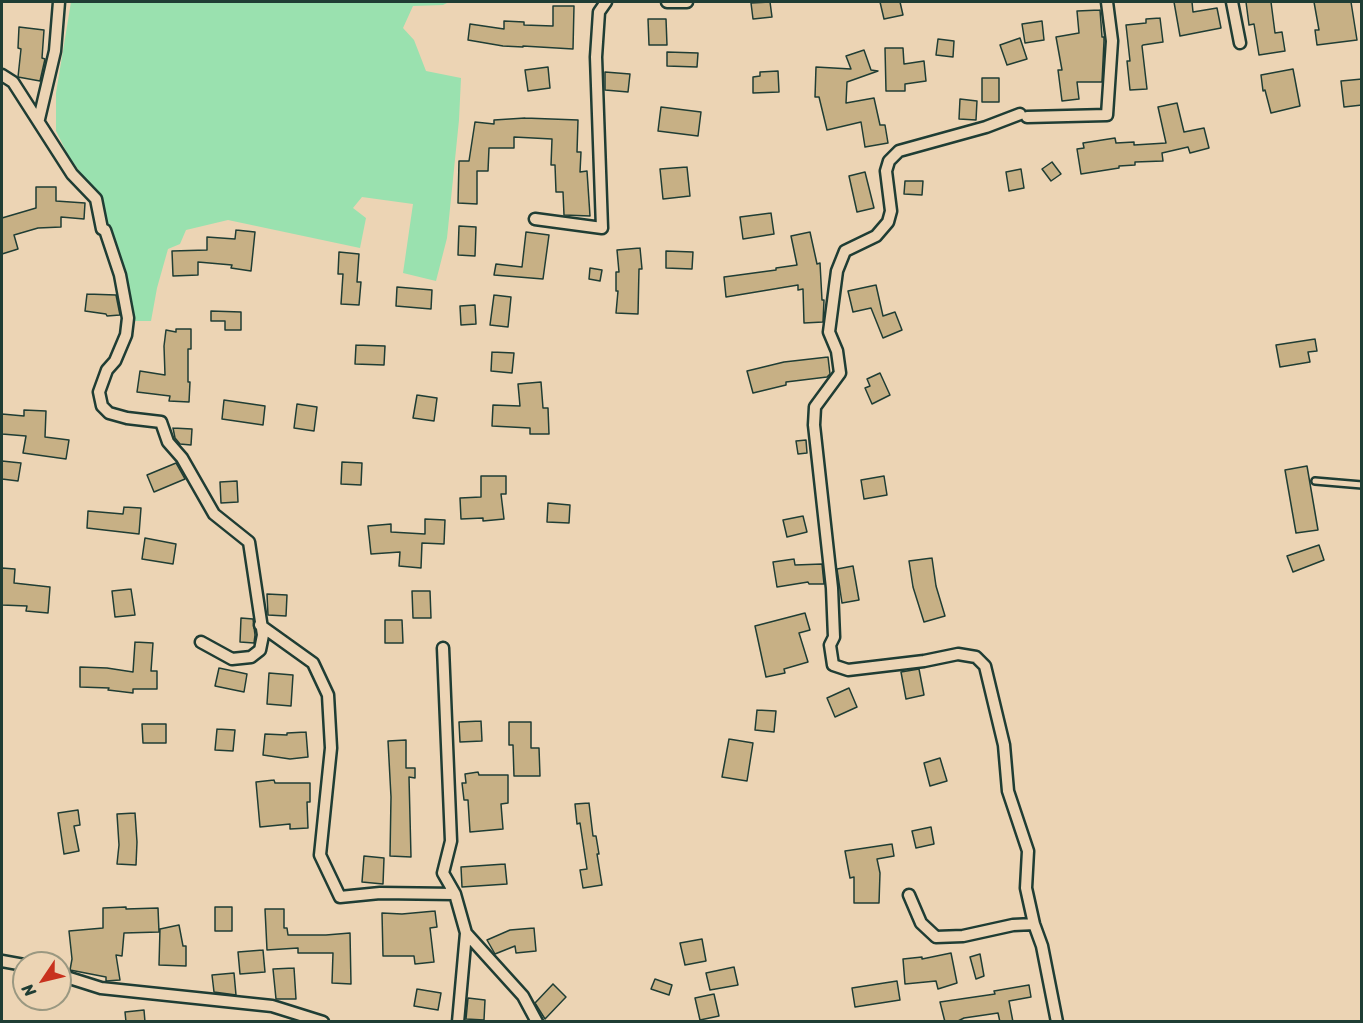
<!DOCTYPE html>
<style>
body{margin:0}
#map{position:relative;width:1363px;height:1023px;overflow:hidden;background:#ecd4b4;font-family:Sriracha,sans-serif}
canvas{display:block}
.frame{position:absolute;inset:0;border:3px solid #1f3d34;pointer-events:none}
.north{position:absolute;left:12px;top:951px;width:60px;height:60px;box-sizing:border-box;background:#ecd4b4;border:2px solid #9a9881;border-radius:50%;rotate:235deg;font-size:16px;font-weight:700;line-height:24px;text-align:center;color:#1f3d34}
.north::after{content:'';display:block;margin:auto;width:21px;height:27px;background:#c8321e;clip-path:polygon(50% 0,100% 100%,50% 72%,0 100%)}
</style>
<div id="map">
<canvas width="1363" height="1023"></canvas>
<div class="frame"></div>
<div class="north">N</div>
</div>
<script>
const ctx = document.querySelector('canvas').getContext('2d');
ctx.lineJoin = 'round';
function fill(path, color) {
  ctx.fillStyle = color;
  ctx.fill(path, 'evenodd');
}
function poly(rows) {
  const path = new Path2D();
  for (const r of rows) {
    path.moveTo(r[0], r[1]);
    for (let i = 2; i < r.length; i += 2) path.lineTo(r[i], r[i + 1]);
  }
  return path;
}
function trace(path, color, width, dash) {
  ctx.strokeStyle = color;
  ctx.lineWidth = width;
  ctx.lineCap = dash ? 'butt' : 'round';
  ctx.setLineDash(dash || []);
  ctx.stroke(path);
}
fill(poly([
 [71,2,449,2,443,5,413,6,403,28,414,40,426,71,461,78,459,120,447,238,436,281,403,273,413,204,362,197,353,208,366,218,360,248,228,220,186,230,180,244,168,249,157,288,151,321,134,321,130,309,127,280,94,192,68,155,56,131,56,93]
]), '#9ae1af');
const building = poly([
 [770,2,772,17,753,19,751,3,770,2],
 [880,2,900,2,903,15,884,19,880,2],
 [1174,2,1192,2,1193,12,1217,8,1221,28,1180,36,1174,2],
 [1246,2,1271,2,1275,33,1282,32,1285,51,1259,55,1254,24,1249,25,1246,2],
 [1314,2,1351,2,1357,40,1317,45,1315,30,1319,30,1314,2],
 [553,6,574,6,573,49,523,46,523,47,503,46,468,40,470,24,504,29,504,21,524,22,524,25,553,26,553,6],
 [1100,10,1102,37,1104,37,1104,41,1102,82,1077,82,1079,99,1062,101,1058,70,1062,70,1056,37,1079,33,1077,11,1100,10],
 [1160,18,1163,42,1143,45,1142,46,1147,89,1130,90,1127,61,1130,61,1126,25,1146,23,1146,19,1160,18],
 [648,19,666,19,667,45,649,45,648,19],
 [1042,21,1044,40,1025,43,1022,24,1042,21],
 [19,27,44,30,42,58,45,59,40,81,18,77,21,49,18,48,19,27],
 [1020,38,1027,59,1007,65,1000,45,1020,38],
 [938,39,954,41,953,57,936,55,938,39],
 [885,48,903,48,904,64,924,61,926,81,905,84,905,91,886,91,885,48],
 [864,50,871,70,878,71,847,82,846,103,874,98,880,125,885,125,888,143,865,147,861,122,827,130,819,97,815,97,816,67,851,69,846,56,864,50],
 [667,52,698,53,697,67,667,66,667,52],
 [548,67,550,88,528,91,525,70,548,67],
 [1293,69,1300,106,1271,113,1265,90,1263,91,1261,75,1293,69],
 [778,71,779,92,753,93,753,77,760,76,760,72,778,71],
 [605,72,630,74,628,92,605,90,605,72],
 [982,78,999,78,999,102,982,102,982,78],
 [1362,79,1362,105,1344,107,1341,81,1362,79],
 [960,99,977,101,976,120,959,119,960,99],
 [1177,103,1184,132,1204,128,1209,148,1190,153,1188,147,1162,153,1163,161,1135,162,1135,165,1119,166,1119,168,1081,174,1077,149,1084,148,1083,143,1115,138,1116,143,1134,142,1134,145,1166,143,1158,107,1177,103],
 [661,107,701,112,698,136,658,131,661,107],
 [525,118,578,120,577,152,581,152,580,172,587,171,590,216,564,215,563,192,556,192,555,165,551,165,552,139,514,137,514,148,489,148,488,171,477,171,477,204,458,203,459,161,469,161,475,122,494,124,494,120,525,118],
 [1052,162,1061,174,1051,181,1042,169,1052,162],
 [687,167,690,196,663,199,660,169,687,167],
 [1021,169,1024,188,1009,191,1006,172,1021,169],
 [865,172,874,208,857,212,849,176,865,172],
 [905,181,923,181,922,195,904,194,905,181],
 [36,187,56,187,56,201,85,203,84,219,61,217,61,227,38,228,14,235,18,249,2,254,2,218,36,208,36,187],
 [771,213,774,234,743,239,740,217,771,213],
 [459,226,476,227,475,256,458,255,459,226],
 [236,230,255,232,251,271,231,268,232,265,198,262,198,275,173,276,172,251,207,250,207,237,235,239,236,230],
 [526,232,549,235,543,279,494,275,496,264,522,267,526,232],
 [810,232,817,264,820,263,822,300,824,300,823,322,804,323,803,289,798,290,798,285,726,297,724,277,776,270,776,268,797,265,791,236,810,232],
 [640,248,642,269,639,269,638,314,616,313,618,291,616,291,616,272,619,272,617,250,640,248],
 [666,251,693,252,692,269,666,268,666,251],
 [339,252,359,254,357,282,361,282,359,305,341,304,343,274,338,274,339,252],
 [590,268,602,270,600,281,589,279,590,268],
 [876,285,883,316,895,312,902,330,883,338,871,308,853,312,848,291,876,285],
 [397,287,432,290,431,309,396,306,397,287],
 [87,294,116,295,120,315,107,316,106,314,85,311,87,294],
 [494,295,511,297,508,327,490,325,494,295],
 [475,305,476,324,461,325,460,306,475,305],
 [211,311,241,312,241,330,225,330,225,321,211,321,211,311],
 [176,329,191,329,191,349,188,349,188,382,190,382,189,402,169,401,170,396,137,392,140,371,165,375,164,346,166,330,176,332,176,329],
 [1315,339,1317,351,1308,352,1310,362,1280,367,1276,345,1315,339],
 [356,345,385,346,384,365,355,364,356,345],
 [492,352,514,353,512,373,491,371,492,352],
 [828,357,830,374,827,377,786,382,786,385,753,393,747,371,784,362,828,357],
 [880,373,890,395,872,404,865,388,870,386,867,379,880,373],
 [541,382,543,408,548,408,549,434,530,434,530,428,492,426,493,405,520,406,518,384,541,382],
 [417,395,437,398,434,421,413,418,417,395],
 [224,400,265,406,263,425,222,419,224,400],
 [297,404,317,407,314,431,294,428,297,404],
 [24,410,46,411,45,437,69,440,66,459,23,453,26,436,2,434,2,414,24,416,24,410],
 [173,428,192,429,191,445,180,444,175,438,173,428],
 [806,440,807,453,798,454,796,441,806,440],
 [2,461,21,463,18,481,2,479,2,461],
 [342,462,362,463,361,485,341,484,342,462],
 [176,463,185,479,154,492,147,475,176,463],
 [1307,466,1318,530,1296,533,1285,470,1307,466],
 [481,476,506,476,506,494,501,494,504,519,483,521,483,518,461,519,460,498,481,497,481,476],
 [884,476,887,495,864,499,861,480,884,476],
 [237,481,238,502,221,503,220,482,237,481],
 [548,503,570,505,569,523,547,522,548,503],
 [124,507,141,508,139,534,87,528,88,511,123,514,124,507],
 [803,516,807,532,787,537,783,520,803,516],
 [425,519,445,520,444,544,422,543,421,568,399,566,400,552,371,554,368,526,391,524,391,532,425,534,425,519],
 [145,538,176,544,173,564,142,559,145,538],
 [1319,545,1324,560,1293,572,1287,556,1319,545],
 [932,558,936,586,945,616,924,622,913,587,909,561,932,558],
 [794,559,795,565,822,564,824,584,809,584,808,582,777,587,773,562,794,559],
 [853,566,859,600,842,603,837,569,853,566],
 [2,568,15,569,14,583,50,587,48,613,26,611,27,606,2,605,2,568],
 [131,589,135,615,115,617,112,591,131,589],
 [412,591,430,591,431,618,413,618,412,591],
 [267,594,287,595,286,616,268,615,267,594],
 [805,613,810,630,799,633,808,662,784,669,785,673,766,677,755,626,805,613],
 [241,618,253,619,255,635,254,643,240,642,241,618],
 [385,620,402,620,403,643,385,643,385,620],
 [135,642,153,643,151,671,157,671,157,689,133,689,133,693,108,690,109,688,80,687,80,667,107,668,133,672,135,642],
 [219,668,247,674,244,692,215,686,219,668],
 [919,669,924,695,906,699,901,672,919,669],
 [269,673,293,675,291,706,267,704,269,673],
 [849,688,857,707,835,717,827,698,849,688],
 [757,710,776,711,774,732,755,730,757,710],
 [481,721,482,741,460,742,459,722,481,721],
 [509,722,531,722,531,748,539,748,540,776,514,776,513,745,509,745,509,722],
 [142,724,166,724,166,743,143,743,142,724],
 [217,729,235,730,233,751,215,750,217,729],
 [306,732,308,757,290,759,263,755,265,734,287,735,287,733,306,732],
 [729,739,753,743,747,781,722,777,729,739],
 [406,740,406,768,415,768,415,778,409,777,411,857,390,856,391,797,388,741,406,740],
 [940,758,947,781,930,786,924,763,940,758],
 [478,772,479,775,508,775,508,803,501,804,503,829,470,832,468,800,464,800,462,783,466,783,465,774,478,772],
 [274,780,275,783,310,783,310,802,307,802,308,828,290,829,290,824,260,827,256,782,274,780],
 [589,803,593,836,596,836,599,854,597,854,602,885,583,888,580,870,587,869,580,823,577,824,575,804,589,803],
 [78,810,80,825,74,826,79,851,64,854,58,813,78,810],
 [135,813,137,842,136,865,117,864,119,845,117,814,135,813],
 [931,827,934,844,916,848,912,831,931,827],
 [892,844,894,856,877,859,880,873,879,903,854,903,854,877,850,878,845,851,892,844],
 [364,856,384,858,383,884,362,882,364,856],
 [505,864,507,884,462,887,461,867,505,864],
 [126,907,126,909,158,908,159,932,124,933,122,956,116,955,120,980,106,981,106,977,70,970,72,959,69,931,103,928,103,908,126,907],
 [215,907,232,907,232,931,215,931,215,907],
 [265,909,284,909,284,928,287,928,288,935,326,935,350,933,351,984,332,983,333,953,298,953,298,948,267,950,265,909],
 [435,911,437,927,430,928,434,962,415,964,414,956,383,956,382,913,402,914,435,911],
 [179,925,183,946,186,946,186,966,159,965,160,929,179,925],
 [534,928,536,951,516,953,515,946,495,954,487,940,510,930,534,928],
 [702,939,706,961,685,965,680,943,702,939],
 [263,950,265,972,240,974,238,952,263,950],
 [951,953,957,983,938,989,936,981,905,984,903,959,922,957,922,959,951,953],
 [980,954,984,976,976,979,970,957,980,954],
 [734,967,738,985,710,990,706,973,734,967],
 [294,968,296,999,276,999,273,969,294,968],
 [234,973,236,995,214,992,212,975,234,973],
 [655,979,672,985,669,995,651,989,655,979],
 [897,981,900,1000,855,1007,852,988,897,981],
 [553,984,566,997,545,1019,535,1003,553,984],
 [1029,985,1031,997,1009,1001,1013,1022,1000,1022,998,1013,964,1018,956,1022,945,1022,940,1002,995,994,994,991,1029,985],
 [417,989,441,993,438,1010,414,1006,417,989],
 [714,994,719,1016,700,1020,695,998,714,994],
 [468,998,485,1000,484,1020,466,1019,468,998],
 [144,1010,145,1022,126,1022,125,1012,144,1010]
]);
fill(building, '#c7b085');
trace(building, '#1f3d34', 1.5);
const service = poly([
 [1315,481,1362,485]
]);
const minor = poly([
 [667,2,687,2],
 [1232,2,1240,43],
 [2,75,13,82,72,174,96,199,102,229,105,230,120,275,128,318,126,335,115,361,107,370,99,392,102,406,109,413,127,418,161,422,168,442,182,458,214,514,249,542,263,635,260,650,251,657,232,659,201,642],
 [1020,114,986,127,899,151,889,161,886,171,891,211,888,222,876,236,845,251,837,271,829,332,837,351,840,373,815,407,814,425,832,588,834,637,830,645,833,665,848,670,924,661,958,654,976,657,985,666,1004,745,1008,791,1028,851,1026,888,1034,924,1042,946,1057,1022],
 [1027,117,1107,115,1112,41,1107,2],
 [39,119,55,51,59,2],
 [535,219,602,228,596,57,599,12,606,2],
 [260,625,313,663,328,695,331,748,320,855,340,897,380,893,455,894],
 [443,648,451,841,443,873,455,894,466,933,458,1022],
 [909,895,921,923,936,937,963,936,1013,925,1034,924],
 [466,933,523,996,537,1022],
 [2,961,24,965],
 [60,975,101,988,272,1006,323,1022]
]);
trace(service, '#1f3d34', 10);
trace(minor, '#1f3d34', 15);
trace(service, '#ecd4b4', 5);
trace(minor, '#ecd4b4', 10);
</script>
